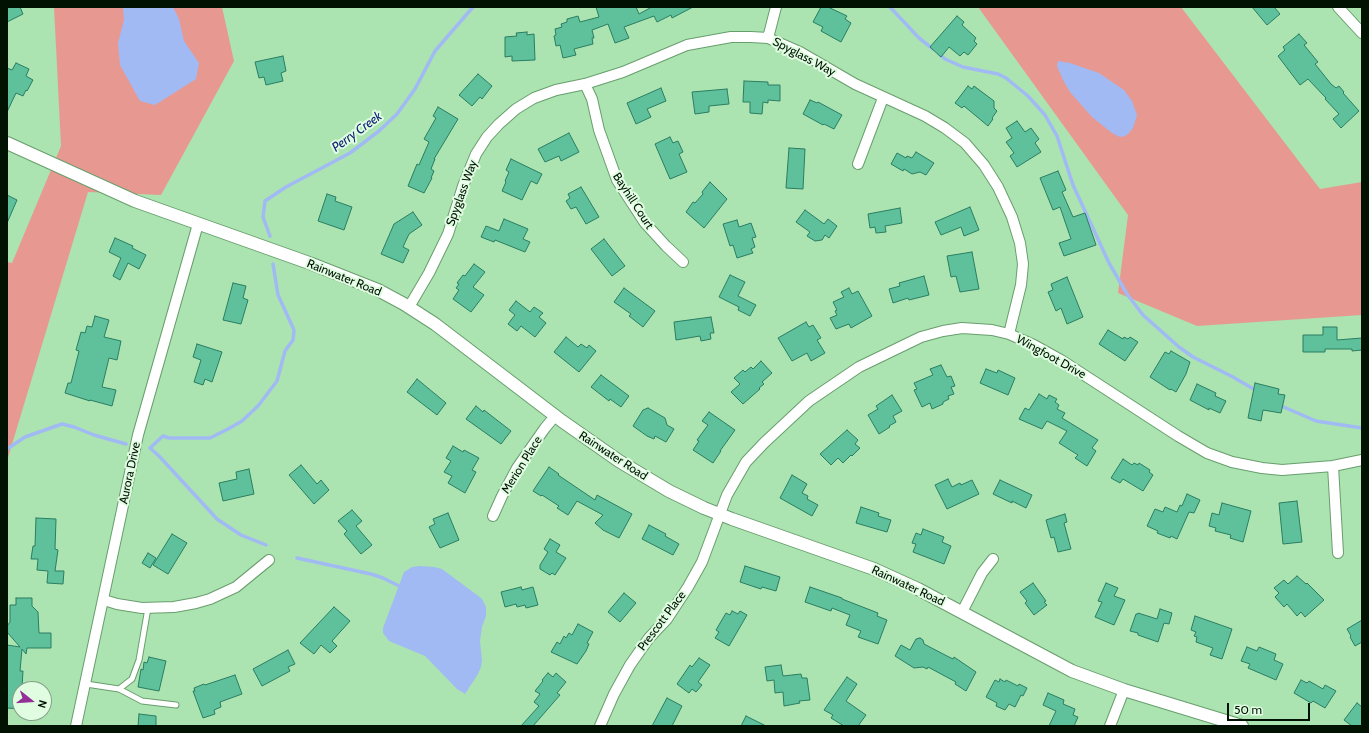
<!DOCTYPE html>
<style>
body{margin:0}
#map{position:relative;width:1369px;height:733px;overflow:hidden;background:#abe4b0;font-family:Cabin,sans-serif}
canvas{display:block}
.frame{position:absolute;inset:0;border:8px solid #011203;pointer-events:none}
.north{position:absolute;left:12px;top:681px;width:40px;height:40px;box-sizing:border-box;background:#e0fde2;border:1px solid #879f89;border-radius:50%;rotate:107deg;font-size:11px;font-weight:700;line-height:16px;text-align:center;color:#011203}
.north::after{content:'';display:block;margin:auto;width:14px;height:18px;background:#932f96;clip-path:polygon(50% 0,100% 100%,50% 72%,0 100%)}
.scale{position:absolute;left:1227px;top:703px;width:83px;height:18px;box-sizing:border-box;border:2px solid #011203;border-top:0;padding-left:5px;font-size:12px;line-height:14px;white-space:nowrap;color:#011203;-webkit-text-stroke:3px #e0fde2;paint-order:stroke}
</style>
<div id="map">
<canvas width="1369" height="733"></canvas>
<div class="frame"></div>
<div class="north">N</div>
<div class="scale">50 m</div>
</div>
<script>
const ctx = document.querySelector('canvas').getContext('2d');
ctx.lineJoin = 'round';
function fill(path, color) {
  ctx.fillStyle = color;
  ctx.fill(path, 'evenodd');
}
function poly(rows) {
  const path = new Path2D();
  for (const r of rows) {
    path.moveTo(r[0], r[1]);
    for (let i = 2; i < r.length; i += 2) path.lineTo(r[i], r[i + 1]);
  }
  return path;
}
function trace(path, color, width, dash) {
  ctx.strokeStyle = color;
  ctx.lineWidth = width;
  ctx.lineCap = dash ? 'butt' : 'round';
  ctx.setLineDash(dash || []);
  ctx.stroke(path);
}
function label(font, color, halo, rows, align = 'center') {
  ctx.font = font + ' Cabin,sans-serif';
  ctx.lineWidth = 4;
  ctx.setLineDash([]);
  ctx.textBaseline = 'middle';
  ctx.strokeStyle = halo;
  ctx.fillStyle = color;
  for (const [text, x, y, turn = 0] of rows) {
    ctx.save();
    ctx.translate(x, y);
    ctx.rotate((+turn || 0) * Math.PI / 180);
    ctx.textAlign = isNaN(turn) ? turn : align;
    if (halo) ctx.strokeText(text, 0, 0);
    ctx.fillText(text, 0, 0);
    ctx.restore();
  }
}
fill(poly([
 [54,7,222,7,234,61,161,195,88,192,7,461,7,262,12,263,61,146],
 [978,7,1181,7,1320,189,1362,182,1362,315,1197,326,1118,293,1128,215]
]), '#e79991');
fill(poly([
 [123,7,173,7,179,19,184,41,199,63,196,79,155,105,140,101,120,65,118,43,124,20],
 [1058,61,1070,63,1099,73,1124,90,1132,101,1137,115,1133,128,1129,133,1125,136,1120,137,1112,133,1092,117,1070,92,1063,80,1057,66],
 [420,566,434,567,442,569,477,595,482,599,486,607,486,616,482,627,480,641,482,660,481,667,478,674,465,694,457,689,425,656,389,641,383,633,383,628,404,572,412,567]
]), '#a1baf4');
trace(poly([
 [890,7,919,38,933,49],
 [939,54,945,59,963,67,998,74,1006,78,1028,96,1045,115,1057,136,1073,185,1109,263,1127,294,1143,315,1179,347,1193,357,1233,377,1257,391],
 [270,236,263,217,265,201,286,187,350,153,379,131,397,114,415,89,435,51,473,7],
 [1279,405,1316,421,1362,428],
 [7,449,25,437,62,424,74,427,94,435,126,444],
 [266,545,241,535,217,519,159,456,150,448,163,436,169,438,210,438,228,429,242,421,258,406,277,381,285,351,293,340,294,330,278,295,273,264],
 [297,558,371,574,383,578,399,586]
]), '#a1baf4', 3.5);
const building = poly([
 [7,7,20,7,23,14,7,22,7,7],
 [596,7,636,7,639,14,650,8,649,7,693,7,672,18,671,15,657,22,654,16,624,27,629,38,615,43,608,24,592,30,594,38,592,38,593,44,574,49,576,55,563,58,560,45,556,46,554,36,556,35,555,29,562,27,561,24,567,22,567,19,578,16,580,22,599,17,596,7],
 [821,7,828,7,847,16,845,19,851,23,841,42,821,31,823,27,813,22,821,7],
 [1252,7,1274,7,1280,14,1267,25,1252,7],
 [957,16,964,22,962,25,976,38,974,41,977,44,968,55,964,52,960,56,949,47,941,57,930,47,957,16],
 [527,32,527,35,534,34,535,60,512,61,512,56,505,57,505,37,517,36,516,33,527,32],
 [1299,34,1307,43,1304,45,1318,62,1315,64,1331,84,1336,88,1339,86,1344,92,1343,93,1359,111,1341,128,1333,119,1339,114,1325,99,1326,98,1308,79,1300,85,1278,56,1285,50,1283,47,1299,34],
 [283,56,286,71,281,73,283,81,266,85,264,77,259,78,255,62,283,56],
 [16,63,29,69,26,76,33,80,27,91,26,90,23,96,16,93,7,112,7,68,12,70,16,63],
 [478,74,492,86,482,99,480,97,472,106,459,95,478,74],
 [744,81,768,82,768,85,780,85,780,101,768,100,768,103,763,102,762,114,750,113,750,102,743,102,744,81],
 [968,86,972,89,974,86,994,101,994,108,997,111,992,118,993,119,988,126,964,106,962,108,955,103,968,86],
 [661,88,666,101,647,109,651,117,636,124,627,103,661,88],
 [727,89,729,104,709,106,709,112,695,114,692,92,727,89],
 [810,100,817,103,818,102,842,115,834,129,824,124,823,125,803,114,810,100],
 [438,107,458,119,434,159,435,159,431,169,434,171,431,178,432,178,424,193,408,186,417,164,419,165,429,142,424,139,436,118,433,116,438,107],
 [1017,121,1025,132,1031,128,1039,139,1035,143,1041,152,1017,167,1010,156,1014,153,1006,142,1012,138,1006,128,1017,121],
 [569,133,579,152,561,161,559,156,545,162,538,149,569,133],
 [670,137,673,143,678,141,683,152,679,154,687,172,670,179,655,144,670,137],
 [789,148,805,149,803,189,786,188,789,148],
 [916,152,934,163,926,175,920,172,912,174,904,169,903,171,891,164,897,153,906,158,907,156,912,158,916,152],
 [511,159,542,174,537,184,531,181,522,200,502,191,506,182,505,181,509,172,506,170,511,159],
 [1058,171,1066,190,1062,192,1073,217,1085,213,1096,245,1064,256,1059,243,1071,239,1060,207,1053,210,1040,178,1058,171],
 [710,182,727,199,704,228,686,212,693,202,695,203,703,194,702,192,710,182],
 [581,187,599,217,586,224,576,207,571,209,566,201,570,198,568,194,581,187],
 [327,194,336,197,335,201,352,207,344,230,318,221,327,194],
 [7,195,17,200,7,223,7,195],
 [970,207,979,230,964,236,961,227,941,235,935,222,970,207],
 [900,208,902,223,885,226,886,232,876,233,875,227,870,228,868,214,900,208],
 [805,210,824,224,828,219,837,226,829,238,825,235,822,240,815,241,807,236,810,232,796,222,805,210],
 [413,212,422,225,409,234,403,247,409,250,403,263,381,254,394,224,413,212],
 [504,219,528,229,523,239,530,242,525,252,495,240,494,242,481,237,486,226,499,231,504,219],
 [737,220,739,227,751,223,756,237,752,238,755,247,751,249,753,253,737,258,733,245,730,246,723,224,737,220],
 [115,238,133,246,132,248,146,255,139,269,128,263,120,280,113,276,121,258,109,252,115,238],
 [604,239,625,266,612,276,591,249,604,239],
 [972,252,979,289,960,292,956,276,951,277,947,256,972,252],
 [474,264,485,272,473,287,484,295,471,312,453,299,459,290,456,288,459,284,457,283,463,275,465,276,474,264],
 [730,275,745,282,738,296,756,305,750,316,738,310,739,307,719,297,730,275],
 [924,276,929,295,909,300,908,298,893,303,889,289,900,286,899,283,924,276],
 [1067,277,1083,317,1067,324,1061,308,1056,311,1048,292,1053,290,1051,284,1067,277],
 [233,283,246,286,243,298,248,300,241,324,223,320,233,283],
 [624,288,655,311,643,327,629,316,631,314,614,302,624,288],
 [849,288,852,294,858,291,872,316,851,328,849,324,836,329,830,318,837,315,835,311,837,310,833,302,844,297,841,292,849,288],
 [516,301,530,312,534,307,543,313,539,317,546,323,535,337,521,326,517,331,508,324,515,315,509,310,516,301],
 [95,316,109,320,104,337,121,341,117,360,109,358,102,387,116,390,112,406,90,400,90,401,65,393,68,383,71,383,79,351,76,350,81,332,85,333,87,326,92,327,95,316],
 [711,317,714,333,710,333,711,339,701,341,700,336,676,340,674,322,711,317],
 [806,322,809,327,813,325,821,338,817,340,825,353,811,361,807,353,792,361,778,338,806,322],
 [1323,327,1337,327,1337,340,1362,338,1362,350,1352,351,1352,349,1325,349,1325,352,1303,352,1303,335,1323,335,1323,327],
 [1108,330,1123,339,1124,337,1128,339,1130,337,1138,342,1125,361,1099,344,1108,330],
 [566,337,578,347,581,344,587,348,589,345,596,351,579,372,554,352,566,337],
 [197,344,222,352,212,382,205,379,203,385,194,382,201,360,193,357,197,344],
 [1171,351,1190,362,1186,374,1176,392,1171,389,1170,390,1150,377,1165,352,1169,354,1171,351],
 [761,361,772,373,762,382,764,384,759,388,760,389,743,404,731,392,740,384,734,378,743,370,745,372,751,367,753,369,761,361],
 [941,365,947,377,951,376,955,386,951,387,954,394,948,396,949,399,943,402,943,404,932,409,930,403,922,407,914,390,917,389,914,383,933,375,930,369,941,365],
 [986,369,997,373,998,370,1015,378,1008,395,980,383,986,369],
 [601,375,629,396,621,407,610,399,609,401,591,387,601,375],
 [417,379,446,403,437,415,407,392,417,379],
 [1255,383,1279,389,1278,394,1285,395,1281,413,1263,410,1261,421,1248,418,1255,383],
 [1197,384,1216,393,1215,396,1226,401,1220,413,1209,408,1209,410,1190,400,1197,384],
 [1039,394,1047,399,1049,395,1057,399,1055,402,1059,405,1057,409,1065,413,1062,418,1098,440,1092,448,1096,451,1087,466,1075,458,1078,455,1059,443,1067,431,1047,421,1042,429,1019,419,1025,408,1029,410,1039,394],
 [892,395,902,411,893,416,896,422,889,426,890,427,879,434,868,415,878,409,876,406,892,395],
 [476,406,483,412,484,410,511,431,501,444,466,419,476,406],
 [648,408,665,418,667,425,674,429,666,442,655,436,654,439,647,436,633,426,643,410,648,408],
 [709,412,735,430,720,451,721,451,713,463,693,450,699,441,697,440,708,425,702,421,709,412],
 [847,430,858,440,855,444,860,448,852,456,851,455,843,463,838,458,831,465,820,454,847,430],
 [453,446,463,452,464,450,479,458,472,470,476,472,465,493,448,483,452,476,444,472,451,461,446,458,453,446],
 [1123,459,1132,465,1134,463,1138,465,1139,463,1150,470,1149,472,1153,475,1143,491,1123,479,1120,483,1111,478,1123,459],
 [301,465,317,484,321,480,329,490,314,504,289,475,301,465],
 [549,467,559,474,558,475,595,500,597,495,632,514,619,538,603,530,595,523,603,515,577,501,568,515,557,508,559,506,542,495,541,496,533,491,549,467],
 [249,469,254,494,223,501,219,483,237,479,236,472,249,469],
 [792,475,807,484,802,493,808,496,807,499,818,505,812,516,780,498,792,475],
 [948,479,952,487,960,483,961,485,972,480,979,494,947,509,935,485,948,479],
 [1000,480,1032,495,1026,508,1012,501,1012,503,993,494,1000,480],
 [1187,494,1200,500,1194,513,1189,512,1177,539,1171,536,1170,538,1157,533,1158,531,1147,526,1155,509,1163,512,1165,507,1177,512,1180,505,1182,506,1187,494],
 [1297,501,1302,542,1283,544,1279,503,1297,501],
 [1222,503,1251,511,1243,542,1230,538,1231,535,1215,531,1216,528,1209,526,1212,513,1219,515,1222,503],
 [861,507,879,513,878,516,891,520,887,532,856,523,861,507],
 [352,510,362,521,356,526,372,545,361,554,344,534,347,531,338,521,352,510],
 [448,513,459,540,440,548,429,527,435,524,433,519,448,513],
 [1065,514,1067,522,1064,523,1071,549,1058,552,1054,537,1051,538,1046,520,1065,514],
 [36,518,56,519,55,549,58,550,55,571,64,571,63,584,47,583,48,571,37,570,38,559,31,559,33,546,35,546,36,518],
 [649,525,666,534,665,536,679,544,673,555,642,539,649,525],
 [923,529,944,537,942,542,951,546,944,564,913,552,916,544,912,543,916,533,921,535,923,529],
 [172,534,187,543,168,574,153,565,172,534],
 [550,539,560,545,556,552,566,558,555,575,552,573,550,575,540,569,540,565,548,552,544,549,550,539],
 [148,553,156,558,150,568,142,563,148,553],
 [745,566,780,577,776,591,762,587,761,589,740,582,745,566],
 [1297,576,1306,584,1307,583,1324,600,1305,617,1301,612,1297,616,1287,604,1284,607,1275,597,1279,593,1274,588,1284,580,1288,584,1297,576],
 [1033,583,1046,601,1044,602,1047,605,1034,615,1025,603,1027,601,1020,592,1033,583],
 [1106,583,1118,588,1114,596,1125,600,1114,625,1095,617,1102,602,1098,601,1106,583],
 [521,587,522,590,533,587,538,605,526,608,525,605,517,607,516,604,505,607,501,592,521,587],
 [810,587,842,598,842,599,878,613,877,616,887,620,878,644,858,637,861,631,846,625,850,615,832,608,831,611,805,602,810,587],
 [624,593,636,603,620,622,608,612,624,593],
 [16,598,32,598,32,606,38,612,39,633,51,633,51,648,27,648,26,654,22,649,20,671,23,671,22,687,20,687,20,709,7,708,7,645,20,647,7,632,7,626,10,622,10,605,16,605,16,598],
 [334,607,350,621,332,641,337,646,330,653,321,645,314,654,300,643,334,607],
 [1160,609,1172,613,1169,624,1164,623,1158,642,1138,635,1138,633,1130,631,1136,614,1138,614,1138,613,1157,619,1160,609],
 [732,611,738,614,740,611,747,615,729,646,715,638,719,632,716,630,726,613,730,615,732,611],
 [1195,616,1232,629,1222,659,1210,655,1213,648,1196,642,1197,637,1194,636,1196,632,1191,630,1195,616],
 [1362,620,1362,642,1355,646,1350,637,1351,636,1347,629,1362,620],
 [578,624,593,632,587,643,589,644,586,651,577,664,551,652,557,642,560,644,564,636,566,638,569,633,572,635,578,624],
 [920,638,923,640,924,644,947,656,953,659,954,657,976,672,966,691,955,684,956,682,928,667,927,669,923,667,914,668,895,656,901,645,910,650,916,639,920,638],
 [1247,647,1257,651,1259,647,1276,654,1274,660,1283,664,1276,680,1248,668,1250,664,1241,661,1247,647],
 [288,650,295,664,288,667,290,671,262,686,253,669,288,650],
 [149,657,166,661,159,691,138,687,141,669,143,670,144,662,147,663,149,657],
 [699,658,710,665,698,682,702,685,696,692,692,689,689,693,677,684,690,665,692,667,699,658],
 [781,665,783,676,801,674,802,678,807,678,810,700,799,701,800,703,784,706,783,692,775,693,774,680,767,681,765,667,781,665],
 [548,673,553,677,556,673,566,682,557,693,560,695,533,726,521,726,539,706,534,702,540,694,535,691,543,681,542,680,548,673],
 [235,675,242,694,220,702,221,707,214,710,215,714,203,718,193,691,195,691,194,688,204,684,205,685,235,675],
 [847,677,857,684,846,701,866,715,858,726,844,726,831,718,833,715,824,710,847,677],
 [1000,679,1005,682,1006,680,1018,686,1019,684,1027,688,1023,696,1021,695,1015,707,1009,704,1005,710,996,706,997,703,986,697,995,680,999,682,1000,679],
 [1301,680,1307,683,1309,681,1323,689,1325,685,1336,691,1325,708,1313,701,1311,703,1294,693,1301,680],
 [1048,693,1064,700,1063,704,1075,709,1073,715,1078,717,1074,726,1049,726,1056,711,1043,705,1048,693],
 [667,698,682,706,672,726,652,726,667,698],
 [1357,703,1362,707,1362,726,1352,726,1344,720,1357,703],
 [139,714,156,716,156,726,138,726,139,714],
 [746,716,766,726,741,726,746,716]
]);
fill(building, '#5ec19c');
trace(building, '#2a7d61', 1);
const service = poly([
 [86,684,119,689,132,679,139,660,148,608],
 [119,689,142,701,176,705]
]);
const minor = poly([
 [1338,7,1362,33],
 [768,38,776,7],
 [585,84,592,99,599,130,617,180,645,223,666,246,683,262],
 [858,164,883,98],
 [409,307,429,273,448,234,463,186,476,154,487,137,499,124,516,109,534,98,556,90,585,84,623,72,687,45,731,37,751,37,768,38,800,52,855,84,925,116,945,128,965,143,984,165,998,187,1012,217,1020,243,1023,264,1021,285,1009,334],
 [1333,466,1338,553],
 [493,516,502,496,517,468,545,428,555,416],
 [104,600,117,604,142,608,174,607,196,603,210,599,236,587,269,560],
 [962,612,982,573,993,559],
 [76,726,138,435,198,224],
 [600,726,614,694,630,665,649,638,667,619,688,587,702,562,727,495,746,462,764,443,809,401,859,367,921,337,943,331,962,328,992,330,1009,334,1034,345,1061,360,1178,436,1207,453,1232,462,1262,468,1282,470,1333,466,1362,460],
 [1110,726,1124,690]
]);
const tertiary = poly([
 [7,143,135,201,312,264,378,290,404,304,435,324,562,421,619,461,669,491,704,508,732,519,874,569,918,589,1072,671,1124,690,1242,726]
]);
trace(service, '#689e6d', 7);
trace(minor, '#689e6d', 12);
trace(tertiary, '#689e6d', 14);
trace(service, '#fff', 5);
trace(minor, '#fff', 10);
trace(tertiary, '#fff', 12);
label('12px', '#011203', '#e0fde2', [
 ["Spyglass Way",804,57,28],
 ["Spyglass Way",462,193,-70],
 ["Bayhill Court",633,201,57],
 ["Rainwater Road",344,278,22],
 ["Wingfoot Drive",1051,357,29],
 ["Rainwater Road",613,456,33],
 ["Merion Place",522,465,-58],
 ["Aurora Drive",130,473,-78],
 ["Rainwater Road",908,586,25],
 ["Prescott Place",662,621,-53]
]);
label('italic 13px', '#102474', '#e0fde2', [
 ["Perry Creek",357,132,-36]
]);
</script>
